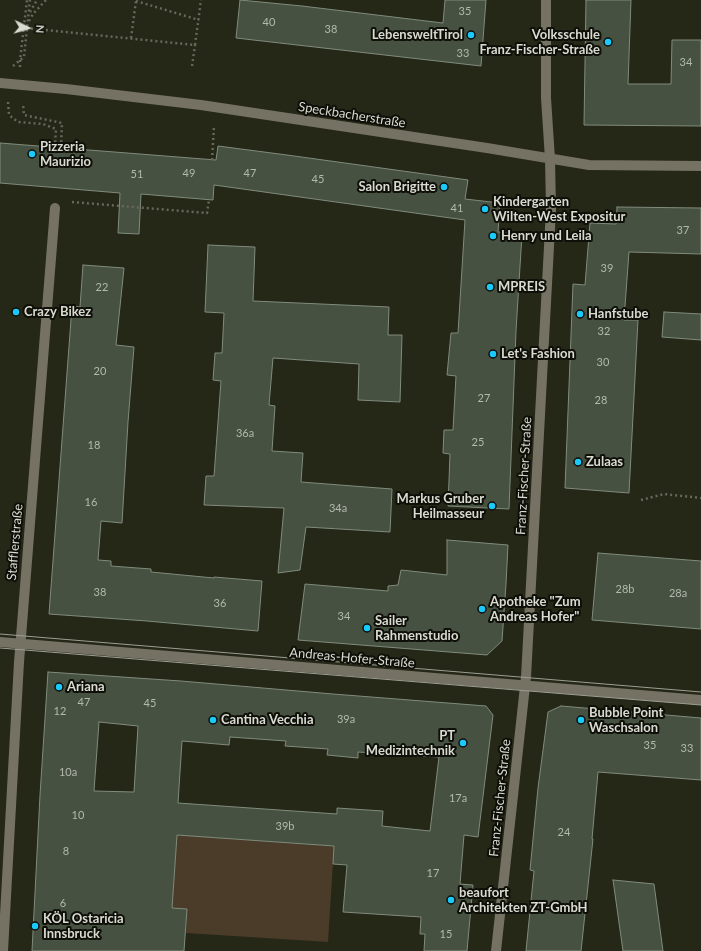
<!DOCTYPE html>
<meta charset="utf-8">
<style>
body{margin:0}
#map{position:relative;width:701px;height:951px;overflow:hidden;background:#252717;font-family:Lato,sans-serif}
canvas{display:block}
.north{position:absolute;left:8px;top:8px;width:40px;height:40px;-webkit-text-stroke:3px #0e0f08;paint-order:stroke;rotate:95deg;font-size:11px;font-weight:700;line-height:16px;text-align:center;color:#d9dbd1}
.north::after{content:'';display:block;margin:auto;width:14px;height:18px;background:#d9dbd1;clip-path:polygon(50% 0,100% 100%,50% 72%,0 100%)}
</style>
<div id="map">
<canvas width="701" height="951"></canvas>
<div class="north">N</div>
</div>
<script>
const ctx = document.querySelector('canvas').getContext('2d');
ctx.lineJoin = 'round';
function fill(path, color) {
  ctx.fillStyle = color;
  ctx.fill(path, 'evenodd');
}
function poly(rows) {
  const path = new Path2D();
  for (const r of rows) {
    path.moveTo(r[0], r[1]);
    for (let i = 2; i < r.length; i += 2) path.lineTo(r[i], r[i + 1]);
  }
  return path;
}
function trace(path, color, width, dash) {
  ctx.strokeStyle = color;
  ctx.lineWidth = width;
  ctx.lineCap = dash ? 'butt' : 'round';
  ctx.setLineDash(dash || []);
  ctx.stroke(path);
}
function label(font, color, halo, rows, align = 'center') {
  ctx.font = font + ' Lato,sans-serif';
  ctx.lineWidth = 4;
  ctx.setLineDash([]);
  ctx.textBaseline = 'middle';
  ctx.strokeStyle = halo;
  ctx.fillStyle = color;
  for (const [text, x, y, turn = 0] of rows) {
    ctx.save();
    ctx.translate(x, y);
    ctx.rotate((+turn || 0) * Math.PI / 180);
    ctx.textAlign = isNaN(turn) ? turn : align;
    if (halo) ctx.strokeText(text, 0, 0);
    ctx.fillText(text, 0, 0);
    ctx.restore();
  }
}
fill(poly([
 [177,835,334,846,328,942,186,933,187,909,172,908]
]), '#4b3b29');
const building = poly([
 [240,0,302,6,443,23,445,0,486,0,481,66,236,38,240,0],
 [586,0,631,0,628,84,671,84,672,40,701,40,701,126,584,125,586,0],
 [0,143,216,160,218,146,287,155,468,180,465,199,500,203,498,232,522,234,516,331,509,509,448,506,450,454,443,453,444,430,453,430,456,376,447,375,451,333,458,333,465,220,214,185,213,200,141,194,139,234,118,233,120,193,0,183,0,143],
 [617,207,701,208,701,254,629,252,624,320,638,320,629,493,565,488,573,284,585,285,590,223,616,224,617,207],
 [208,245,255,247,253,301,389,307,388,335,402,335,400,402,358,400,359,364,273,358,269,405,275,406,272,451,303,453,301,482,392,489,390,532,306,527,300,570,278,573,284,508,204,505,206,476,214,476,221,381,213,380,215,353,222,353,224,313,205,312,208,245],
 [83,265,124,268,116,345,134,347,128,422,122,523,101,521,98,560,111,561,111,566,151,569,151,572,214,578,214,577,262,581,258,631,147,621,49,614,72,306,80,307,83,265],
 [664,312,701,314,701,340,662,337,664,312],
 [447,540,508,545,506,584,502,641,487,655,298,640,305,584,388,591,388,586,398,585,401,570,447,575,447,540],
 [598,553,701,561,701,629,592,620,598,553],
 [48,672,181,681,333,694,486,706,493,715,478,837,464,835,460,884,473,885,467,951,424,951,425,934,420,934,421,917,343,912,347,865,333,864,334,846,177,835,172,908,187,909,184,951,32,951,40,795,48,672],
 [99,722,138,726,134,792,94,791,99,722],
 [230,737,286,741,285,746,328,749,327,755,358,758,358,752,439,757,430,831,382,826,383,811,337,808,337,814,178,803,182,741,229,745,230,737],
 [561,706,701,718,701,780,598,772,592,839,593,839,581,951,526,951,534,871,530,870,538,788,548,712,561,706],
 [613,880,654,884,663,951,623,951,613,880]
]);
fill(building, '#465142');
trace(building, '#808c7c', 1);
trace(poly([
 [136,1,199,20],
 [30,12,37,0],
 [29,21,33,14,46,0],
 [26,28,195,45,201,0],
 [131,38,136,1],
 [13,66,24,57,30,0],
 [192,66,195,45],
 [20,67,20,60,27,0],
 [8,102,9,115,18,122,43,124,56,129,55,144,61,147,62,123,24,115,23,104],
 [212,160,214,126],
 [72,202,207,213,209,200],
 [641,500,664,494,701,498]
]), '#66685a', 2.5, [2, 3]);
trace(poly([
 [0,83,66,89,201,105,487,148,589,165,701,166],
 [0,642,701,700],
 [3,951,19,662,55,208],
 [496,951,526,677,551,209,550,159,546,98,546,0]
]), '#757163', 10);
trace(poly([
 [0,634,701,692],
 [0,648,701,705]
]), '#9d9f93', 1);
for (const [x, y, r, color] of [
 [471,35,4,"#1acafc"],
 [608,42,4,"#1acafc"],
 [32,154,4,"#1acafc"],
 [444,187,4,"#1acafc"],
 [485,209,4,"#1acafc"],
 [493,236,4,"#1acafc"],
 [490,287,4,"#1acafc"],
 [16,312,4,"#1acafc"],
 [580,314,4,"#1acafc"],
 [493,354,4,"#1acafc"],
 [578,462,4,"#1acafc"],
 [492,506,4,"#1acafc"],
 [482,609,4,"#1acafc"],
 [367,628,4,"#1acafc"],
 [59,687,4,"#1acafc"],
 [213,720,4,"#1acafc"],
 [581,720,4,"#1acafc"],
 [463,743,4,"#1acafc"],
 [451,900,4,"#1acafc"],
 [35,926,4,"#1acafc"]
]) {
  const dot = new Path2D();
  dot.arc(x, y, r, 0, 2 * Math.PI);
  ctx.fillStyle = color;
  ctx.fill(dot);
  trace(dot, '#0e0f08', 1.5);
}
label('11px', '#b4b8ad', null, [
 ["35",465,11],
 ["40",269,22],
 ["38",331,29],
 ["33",463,53],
 ["34",686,62],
 ["49",189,173],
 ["47",250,173],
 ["51",137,174],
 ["45",318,179],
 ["41",457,208],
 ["37",683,230],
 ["39",607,268],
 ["22",102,287],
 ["32",604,331],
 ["30",603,362],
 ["20",100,371],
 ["27",484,398],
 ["28",601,400],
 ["36a",245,433],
 ["25",478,442],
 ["18",94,445],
 ["16",91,502],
 ["34a",338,508],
 ["28b",625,589],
 ["38",100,592],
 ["28a",678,593],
 ["36",220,603],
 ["34",344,616],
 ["47",84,702],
 ["45",150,703],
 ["12",60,711],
 ["39a",346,719],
 ["35",650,745],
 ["33",687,748],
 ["10a",68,772],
 ["17a",458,798],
 ["10",78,815],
 ["39b",285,826],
 ["24",564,832],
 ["8",66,851],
 ["17",433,873],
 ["6",63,903],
 ["15",446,934]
]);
label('bold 13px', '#d9dbd1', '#0e0f08', [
 ["LebensweltTirol",463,35,"right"],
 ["Volksschule",600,35,"right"],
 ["Franz-Fischer-Straße",600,50,"right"],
 ["Pizzeria",40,147],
 ["Maurizio",40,162],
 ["Salon Brigitte",436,187,"right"],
 ["Kindergarten",493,202],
 ["Wilten-West Expositur",493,217],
 ["Henry und Leila",501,236],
 ["MPREIS",498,287],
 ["Crazy Bikez",24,312],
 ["Hanfstube",588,314],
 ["Let's Fashion",501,354],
 ["Zulaas",586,462],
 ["Markus Gruber",484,499,"right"],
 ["Heilmasseur",484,514,"right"],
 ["Apotheke \"Zum",490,602],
 ["Andreas Hofer\"",490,617],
 ["Sailer",375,621],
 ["Rahmenstudio",375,636],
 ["Ariana",67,687],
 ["Bubble Point",589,713],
 ["Waschsalon",589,728],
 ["Cantina Vecchia",221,720],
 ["PT",455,736,"right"],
 ["Medizintechnik",455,751,"right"],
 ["beaufort",459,893],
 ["Architekten ZT-GmbH",459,908],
 ["KÖL Ostaricia",43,919],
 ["Innsbruck",43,934]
], 'left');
label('13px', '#d9dbd1', '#0e0f08', [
 ["Speckbacherstraße",352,115,9],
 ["Franz-Fischer-Straße",524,476,-87],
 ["Stafflerstraße",15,542,-85],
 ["Andreas-Hofer-Straße",352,658,5],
 ["Franz-Fischer-Straße",500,798,-84]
]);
</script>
